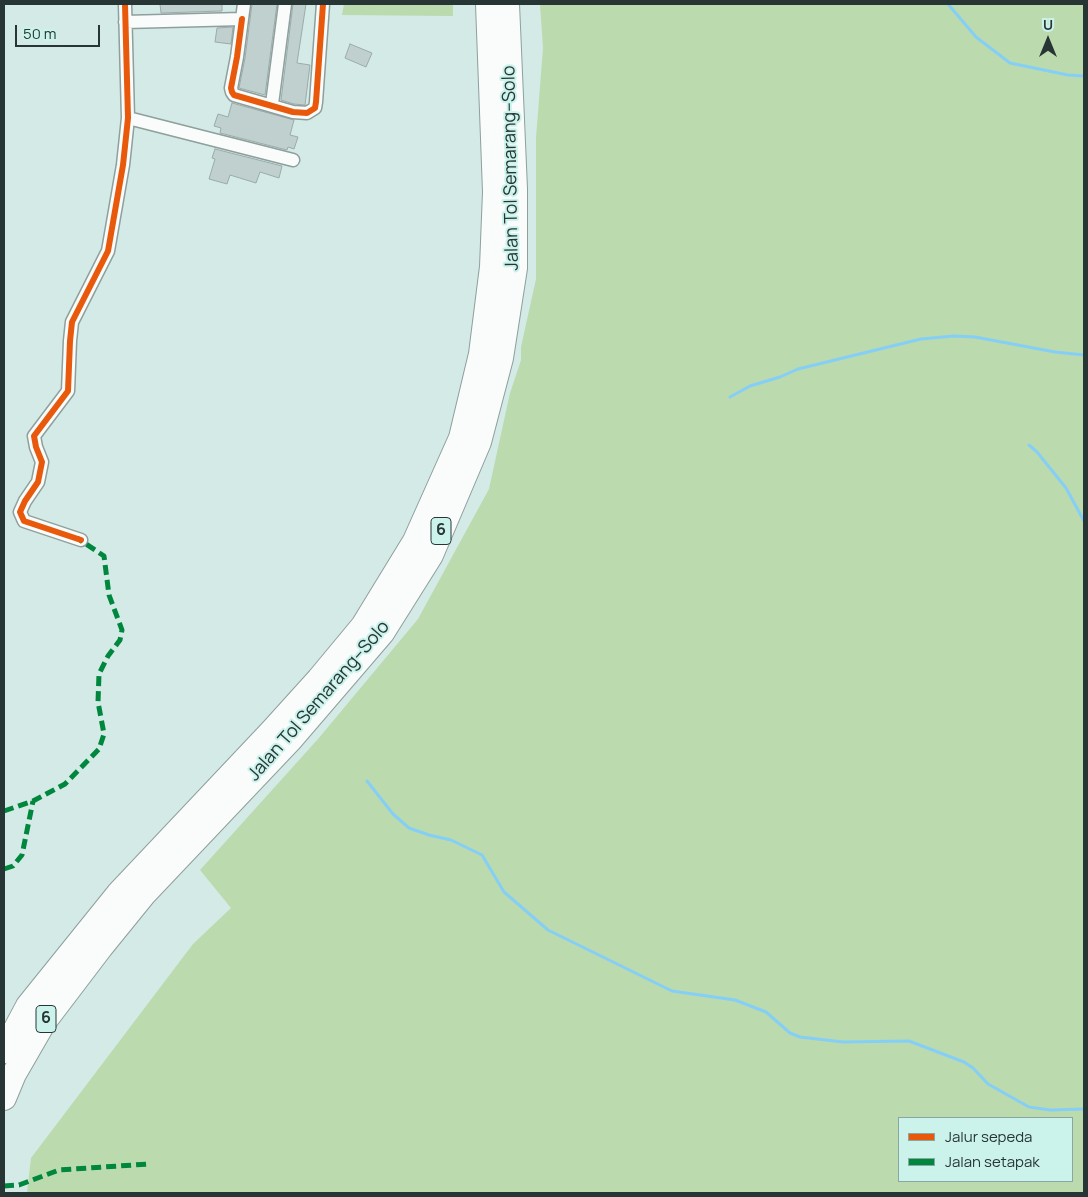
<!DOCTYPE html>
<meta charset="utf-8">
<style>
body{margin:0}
#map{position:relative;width:1088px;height:1197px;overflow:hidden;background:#d4eae6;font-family:Manrope,sans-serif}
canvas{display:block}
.frame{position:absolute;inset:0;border:5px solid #273634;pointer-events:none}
.legend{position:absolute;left:898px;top:1117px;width:175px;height:65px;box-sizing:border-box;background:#cbf3ec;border:1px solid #89a7a2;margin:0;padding:6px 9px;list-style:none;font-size:15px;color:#273634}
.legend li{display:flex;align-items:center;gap:10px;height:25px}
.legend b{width:25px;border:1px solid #89a7a2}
.north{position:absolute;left:1023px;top:15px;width:50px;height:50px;-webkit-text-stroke:4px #cbf3ec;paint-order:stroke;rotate:0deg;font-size:14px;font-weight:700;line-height:20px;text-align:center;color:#273634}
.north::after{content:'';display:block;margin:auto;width:18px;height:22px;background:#273634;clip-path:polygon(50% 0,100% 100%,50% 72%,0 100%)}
.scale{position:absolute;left:15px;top:25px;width:85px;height:22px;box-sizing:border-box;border:2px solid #273634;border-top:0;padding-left:6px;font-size:15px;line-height:18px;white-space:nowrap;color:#273634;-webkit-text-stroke:4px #cbf3ec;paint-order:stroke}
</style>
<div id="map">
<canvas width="1088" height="1197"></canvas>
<div class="frame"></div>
<ul class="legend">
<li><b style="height:6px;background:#e8590c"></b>Jalur sepeda</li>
<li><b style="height:6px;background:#00873e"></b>Jalan setapak</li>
</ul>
<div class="north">U</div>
<div class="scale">50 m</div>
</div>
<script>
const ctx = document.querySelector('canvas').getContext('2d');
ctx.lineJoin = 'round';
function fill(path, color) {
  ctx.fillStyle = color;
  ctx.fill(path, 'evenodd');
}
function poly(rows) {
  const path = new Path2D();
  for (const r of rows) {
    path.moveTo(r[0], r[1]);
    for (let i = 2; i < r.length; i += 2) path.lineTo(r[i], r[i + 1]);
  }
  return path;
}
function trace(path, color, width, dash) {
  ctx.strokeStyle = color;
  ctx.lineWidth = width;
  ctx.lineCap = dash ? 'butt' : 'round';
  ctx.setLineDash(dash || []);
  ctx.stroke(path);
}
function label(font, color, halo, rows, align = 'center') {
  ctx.font = font + ' Manrope,sans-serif';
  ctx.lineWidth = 4;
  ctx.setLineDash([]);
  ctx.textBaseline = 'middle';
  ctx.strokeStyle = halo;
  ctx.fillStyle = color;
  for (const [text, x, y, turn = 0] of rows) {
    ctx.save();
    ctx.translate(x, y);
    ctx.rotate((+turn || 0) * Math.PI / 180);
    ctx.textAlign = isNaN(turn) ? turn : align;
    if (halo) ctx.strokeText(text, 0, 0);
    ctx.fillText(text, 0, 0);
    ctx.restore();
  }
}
fill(poly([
 [344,4,453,4,453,16,342,15],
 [540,4,1084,4,1084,1193,27,1193,31,1158,193,944,231,908,200,870,318,739,418,619,489,489,510,393,521,360,521,347,536,279,536,138,543,48],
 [899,1118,1072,1118,1072,1181,899,1181]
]), '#bbdaae');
trace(poly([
 [948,4,976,37,1010,63,1068,75,1084,76],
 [730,397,750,386,780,377,798,369,921,339,954,336,975,337,1055,352,1084,355],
 [1029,445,1037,452,1066,488,1084,521],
 [367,781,393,814,409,828,429,835,451,840,482,855,504,892,548,930,672,991,735,1000,766,1012,790,1033,800,1037,843,1042,909,1041,964,1062,973,1068,988,1084,1029,1107,1050,1110,1084,1109]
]), '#85cff7', 3);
const building = poly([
 [160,4,222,4,222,11,161,13,160,4],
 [252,4,277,4,265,95,239,88,245,58,252,4],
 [293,4,306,4,297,63,310,65,305,105,294,104,281,100,293,4],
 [233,27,231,44,215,42,217,28,233,27],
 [350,44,372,53,366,67,345,58,350,44],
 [232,103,294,120,290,135,298,137,294,149,288,147,287,150,220,133,221,128,214,126,218,114,228,117,232,103],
 [215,149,282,166,279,178,260,172,256,183,230,175,227,184,209,179,215,159,212,158,215,149]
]);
fill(building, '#bfd0cf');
trace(building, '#9aabaa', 1);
const minor = poly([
 [242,19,237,57,231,88,232,92,234,95,293,112,307,113,315,108,316,102,323,4],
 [125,22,242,19,244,4],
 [272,104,285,4],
 [128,118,293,160],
 [81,540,24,521,20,512,25,501,38,482,42,462,36,447,34,436,68,391,70,341,72,322,108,251,123,165,128,118,125,4]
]);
const motorway = poly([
 [4,1051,28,1006,119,893,272,731,319,679,363,626,415,541,461,438,481,354,492,267,495,192,488,4],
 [4,1098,14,1074,44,1022,101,947,144,894,291,739,382,633,431,555,479,442,501,358,515,268,515,189,507,4]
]);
trace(minor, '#8e9f9c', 15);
trace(motorway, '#8e9f9c', 26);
trace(minor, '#f9fcfb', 12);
trace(motorway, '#f9fcfb', 24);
trace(poly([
 [4,811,33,801,65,784,99,749,104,734,98,702,99,674,108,656,120,640,122,630,109,595,104,556,77,538],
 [4,869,13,866,22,855,33,801],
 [4,1186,19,1185,59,1170,148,1164]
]), '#00873e', 5, [10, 5]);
trace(poly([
 [242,19,237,57,231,88,232,92,234,95,293,112,307,113,315,108,316,102,323,4],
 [81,540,24,521,20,512,25,501,38,482,42,462,36,447,34,436,68,391,70,341,72,322,108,251,123,165,128,118,125,4]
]), '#e8590c', 6);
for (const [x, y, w] of [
 [441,531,20],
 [46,1019,20]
]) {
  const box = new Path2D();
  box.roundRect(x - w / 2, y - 13.5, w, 27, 4);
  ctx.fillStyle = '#cbf3ec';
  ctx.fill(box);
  trace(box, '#273634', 1);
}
label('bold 16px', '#273634', null, [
 ["6",441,531],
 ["6",46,1019]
]);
label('18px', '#273634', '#cbf3ec', [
 ["Jalan Tol Semarang–Solo",511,168,-91],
 ["Jalan Tol Semarang–Solo",319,701,-49]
]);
</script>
